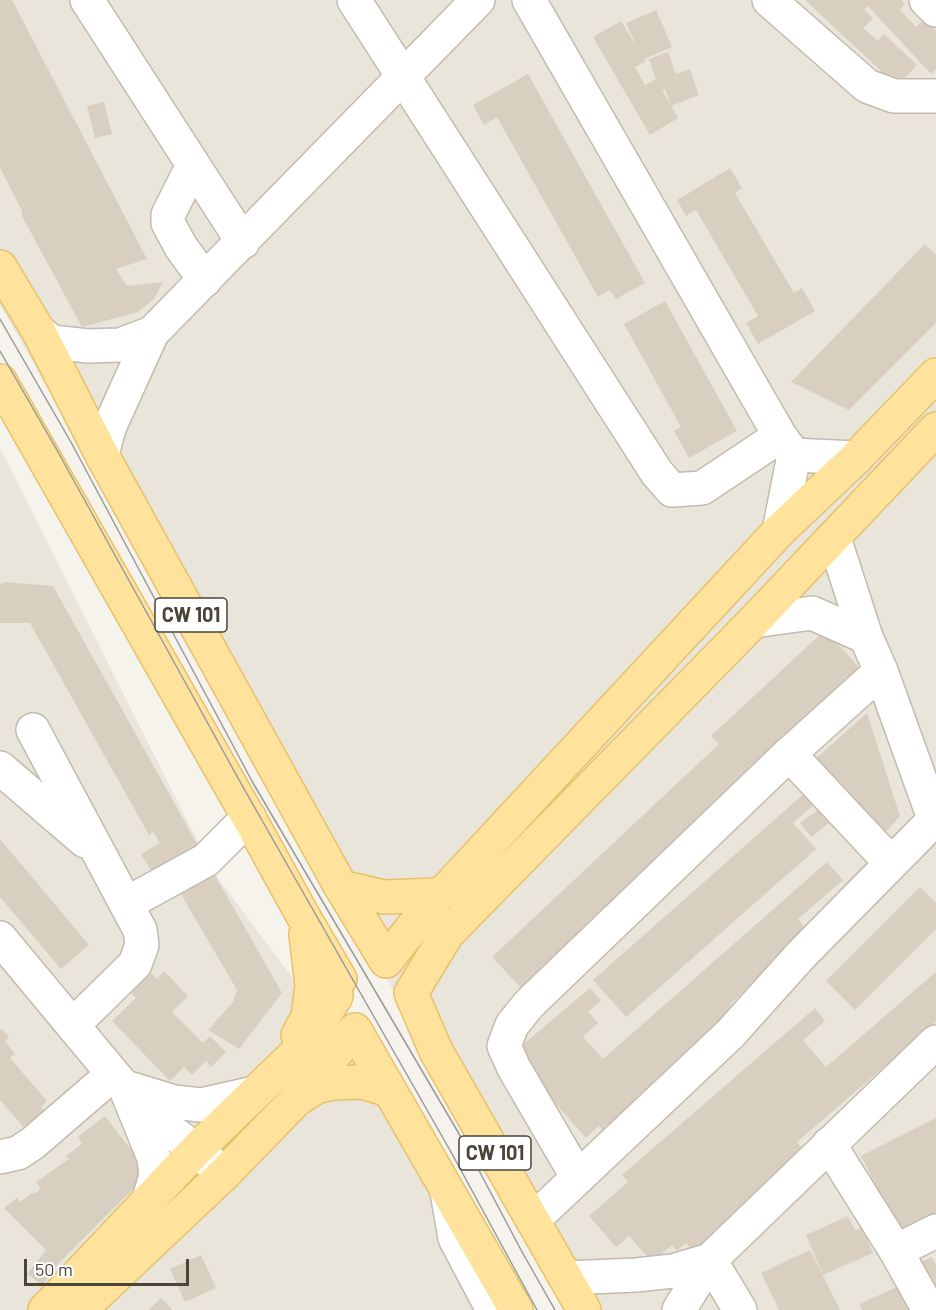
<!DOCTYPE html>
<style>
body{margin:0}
#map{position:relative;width:936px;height:1310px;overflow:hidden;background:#f6f3ec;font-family:Barlow,sans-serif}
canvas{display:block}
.scale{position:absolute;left:24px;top:1259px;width:165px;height:27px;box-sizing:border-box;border:3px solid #4b4439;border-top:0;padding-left:8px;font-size:18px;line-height:21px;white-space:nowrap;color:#4b4439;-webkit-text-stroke:4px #fff;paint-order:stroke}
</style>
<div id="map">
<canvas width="936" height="1310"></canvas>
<div class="scale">50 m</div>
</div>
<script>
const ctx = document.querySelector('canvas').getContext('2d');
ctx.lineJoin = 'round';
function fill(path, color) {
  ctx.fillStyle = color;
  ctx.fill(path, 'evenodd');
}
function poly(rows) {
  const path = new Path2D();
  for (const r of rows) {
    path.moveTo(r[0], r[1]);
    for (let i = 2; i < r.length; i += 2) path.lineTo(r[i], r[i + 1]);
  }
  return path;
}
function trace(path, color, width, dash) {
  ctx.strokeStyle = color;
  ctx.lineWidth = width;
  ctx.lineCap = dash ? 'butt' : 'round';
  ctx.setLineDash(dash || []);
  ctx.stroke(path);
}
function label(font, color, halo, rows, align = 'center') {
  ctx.font = font + ' Barlow,sans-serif';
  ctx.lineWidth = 5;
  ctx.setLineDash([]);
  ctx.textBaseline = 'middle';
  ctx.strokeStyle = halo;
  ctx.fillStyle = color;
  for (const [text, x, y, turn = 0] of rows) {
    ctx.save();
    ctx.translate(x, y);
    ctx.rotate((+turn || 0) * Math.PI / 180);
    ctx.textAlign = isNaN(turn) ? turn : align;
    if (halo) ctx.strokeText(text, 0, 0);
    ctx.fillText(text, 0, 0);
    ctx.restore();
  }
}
fill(poly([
 [0,0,936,0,936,1310,577,1310,0,305],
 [0,448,212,870,389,1107,504,1310,0,1310]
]), '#eae5da');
fill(poly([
 [0,0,12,0,147,259,116,269,127,286,163,282,154,299,138,312,82,327,22,216,22,211,0,168],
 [805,0,901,0,905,4,900,10,916,27,925,19,936,31,936,69,931,74,868,6,864,10,873,18,863,28,878,41,884,34,917,65,897,86],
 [656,10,672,47,644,59,645,62,635,67,645,85,656,79,649,59,668,52,676,74,690,69,699,95,671,106,665,89,662,90,678,118,650,135,593,37,621,21,637,47,626,23],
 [528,74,645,283,616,299,610,290,598,297,497,117,484,125,473,105],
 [104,102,112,134,95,138,87,106],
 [730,168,742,188,735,193,794,293,802,288,815,311,758,344,746,323,758,316,696,210,686,216,677,200],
 [925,244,936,255,936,323,849,410,791,382],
 [665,301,737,431,689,458,674,431,681,427,624,324],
 [5,582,53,586,201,851,156,879,141,854,160,843,153,832,149,835,30,623,0,623,0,585],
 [825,630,865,674,525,992,492,957,719,744,711,736],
 [867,713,900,816,885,833,812,762],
 [807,791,817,802,793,823,816,849,626,1017,593,980],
 [823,806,833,820,811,837,800,823],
 [0,839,89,945,61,969,0,897],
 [827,862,843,880,798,919,810,934,730,1004,742,1018,607,1135,599,1126,586,1138,512,1054,590,988,601,1001,588,1012,598,1023,583,1037,603,1059],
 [212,870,282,993,239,1049,208,1030,233,1002,237,990,179,891],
 [920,887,936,903,936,929,855,1010,826,981],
 [164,971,188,996,172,1012,203,1043,210,1036,226,1052,211,1067,206,1061,192,1075,184,1067,170,1081,112,1021,136,998,131,993,151,973,157,979],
 [936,972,936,1022,797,1142,808,1156,695,1254,686,1243,677,1251,672,1245,652,1262,629,1236,616,1247,589,1216,628,1182,622,1175,815,1008,825,1021,803,1040,826,1067],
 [2,1029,9,1038,5,1041,15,1054,10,1058,47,1101,41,1107,46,1112,26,1130,0,1100,0,1031],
 [105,1116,149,1173,59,1263,42,1285,27,1274,46,1250,4,1208,17,1198,20,1202,33,1192,34,1194,41,1189,36,1182,69,1159,66,1156,82,1144,78,1137],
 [936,1118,936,1222,903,1239,861,1156],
 [848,1216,855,1230,862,1227,873,1253,823,1275,806,1235],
 [810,1250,840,1310,779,1310,761,1273],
 [201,1255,216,1288,185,1302,170,1269],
 [932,1257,936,1265,936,1302,914,1265],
 [903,1284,915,1310,862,1310,860,1304],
 [161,1298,173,1310,148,1310]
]), '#d8cfc1');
const minor = poly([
 [87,0,243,242],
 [354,0,657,473,672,490,702,488,780,436],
 [529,0,780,436,794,455,779,531],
 [769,0,867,86,894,96,936,96],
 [926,0,936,10],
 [193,165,168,215,168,223,181,247,205,280],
 [39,332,52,342,88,346,120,345,152,333,109,428,102,455],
 [152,333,478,0],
 [794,455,856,458],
 [834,538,866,637,881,671,936,824],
 [754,621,812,613,866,637],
 [33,730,140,930,142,945,135,964,73,1025],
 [789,754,891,863],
 [0,768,85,841],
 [126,904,206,860,249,817],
 [0,938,143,1110,196,1150,224,1174],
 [829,1144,896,1251,929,1310],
 [0,1157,18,1153,33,1143,113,1074],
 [578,1178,514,1068,504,1046,512,1025,529,1004,789,754,881,671],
 [447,1192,455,1238,493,1310],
 [149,1199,156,1175,154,1158,125,1087,174,1102,201,1105,254,1093],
 [533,1220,730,1034,801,955,936,818],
 [896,1251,936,1231],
 [566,1278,636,1275,673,1271,710,1260,679,1310],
 [740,1310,710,1260,936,1042]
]);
const major = poly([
 [0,267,39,332,102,455,341,887,386,961,438,895,447,889,779,531,856,458,936,375],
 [0,381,253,825,302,914,340,979],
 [341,887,384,897,438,895],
 [298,1035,308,1017,312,985,306,934],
 [299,1098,316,1087,332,1083,362,1082,389,1090],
 [45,1310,196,1150,307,1043,336,996],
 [80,1310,224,1174,295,1101,355,1030,516,1310],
 [584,1310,436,1051,411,993,447,934,754,621,936,429]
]);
trace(minor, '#c2bbae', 36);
trace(major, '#e6c16a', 36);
trace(minor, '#fff', 33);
trace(major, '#ffe39c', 33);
trace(poly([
 [0,319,72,444,253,783,465,1144,521,1250,555,1310],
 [0,351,58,452,243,787,451,1152,537,1310]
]), '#9a9a9a', 1.5);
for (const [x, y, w] of [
 [191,615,72],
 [495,1153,72]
]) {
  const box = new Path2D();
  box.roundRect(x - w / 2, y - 17, w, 34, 4.5);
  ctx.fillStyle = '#fff';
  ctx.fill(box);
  trace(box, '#4b4439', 1.5);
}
label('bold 20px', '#4b4439', null, [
 ["CW 101",191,615],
 ["CW 101",495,1153]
]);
</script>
